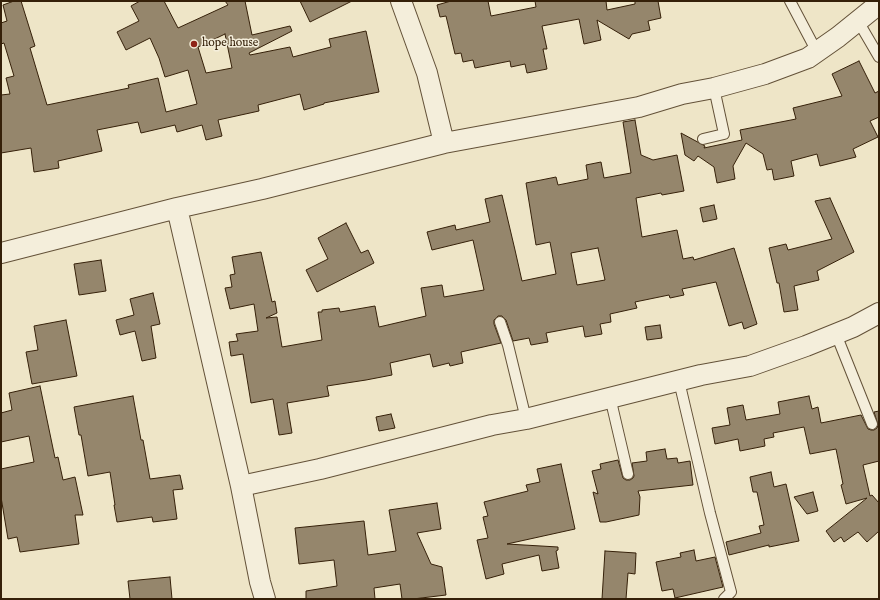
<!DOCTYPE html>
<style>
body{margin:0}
#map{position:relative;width:880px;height:600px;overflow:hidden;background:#eee5c7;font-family:"IM FELL English",serif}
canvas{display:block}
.frame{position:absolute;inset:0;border:2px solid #352009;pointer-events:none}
</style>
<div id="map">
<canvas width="880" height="600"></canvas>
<div class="frame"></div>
</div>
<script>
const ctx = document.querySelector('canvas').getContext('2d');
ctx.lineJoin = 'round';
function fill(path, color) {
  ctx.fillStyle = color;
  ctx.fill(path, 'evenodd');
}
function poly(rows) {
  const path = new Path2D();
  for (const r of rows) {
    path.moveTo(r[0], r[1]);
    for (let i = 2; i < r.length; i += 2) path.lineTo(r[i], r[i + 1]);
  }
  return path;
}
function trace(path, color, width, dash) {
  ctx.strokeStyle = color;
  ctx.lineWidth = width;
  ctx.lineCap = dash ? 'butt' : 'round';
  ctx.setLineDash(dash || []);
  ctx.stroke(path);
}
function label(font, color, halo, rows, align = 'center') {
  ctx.font = font + ' "IM FELL English",serif';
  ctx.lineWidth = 3;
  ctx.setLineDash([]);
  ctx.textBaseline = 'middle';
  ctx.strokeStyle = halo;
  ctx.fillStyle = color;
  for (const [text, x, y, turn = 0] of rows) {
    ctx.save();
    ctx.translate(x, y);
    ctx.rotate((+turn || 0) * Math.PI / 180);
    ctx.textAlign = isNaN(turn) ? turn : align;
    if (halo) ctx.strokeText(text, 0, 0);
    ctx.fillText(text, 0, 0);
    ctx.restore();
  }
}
const building = poly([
 [14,1,21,1,35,46,30,48,47,105,129,88,128,85,158,78,166,112,197,104,188,70,165,77,159,58,150,38,126,50,117,32,139,21,131,6,140,1,164,1,178,28,228,5,225,1,245,1,252,35,290,26,292,31,249,53,250,55,290,47,293,57,331,47,329,39,366,31,379,92,324,103,324,104,304,110,300,94,258,105,259,111,218,120,222,136,206,140,202,125,177,132,175,125,141,133,138,122,97,130,102,151,58,161,59,168,34,172,31,148,1,153,1,95,10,94,6,78,14,76,4,43,1,44,1,23,7,21,3,5,14,1],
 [225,34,232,68,206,73,198,47,225,34],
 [300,1,352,1,310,22,300,1],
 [451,1,488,1,491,16,536,7,535,1,606,1,607,10,635,4,635,1,658,1,661,18,648,21,650,30,632,34,629,39,597,20,601,40,584,44,579,19,542,26,547,49,543,49,547,69,527,73,525,64,511,67,510,61,475,68,473,60,463,62,461,53,455,54,446,16,440,17,437,5,451,1],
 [859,61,875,93,879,91,879,117,870,121,878,137,853,149,856,157,820,166,817,154,791,161,794,176,774,180,772,169,767,170,763,154,746,143,733,166,735,179,717,183,714,167,698,156,694,161,685,155,681,133,705,146,704,148,742,140,740,130,796,119,793,108,842,96,832,74,859,61],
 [635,120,641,155,653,160,677,155,684,191,662,195,661,193,636,198,642,237,677,230,683,259,693,257,694,260,734,248,757,324,744,329,742,322,729,326,716,282,682,289,684,295,670,298,669,295,635,302,637,308,610,314,611,322,600,324,602,334,585,337,583,326,546,333,548,342,531,345,529,338,513,341,506,320,502,316,498,316,494,320,494,324,501,343,461,352,463,363,450,366,449,363,433,367,430,354,390,363,392,375,366,380,327,386,329,396,287,403,292,433,279,435,273,399,251,403,243,354,231,356,229,342,238,341,236,334,258,331,254,304,230,309,225,288,232,287,230,275,235,274,232,257,261,252,272,302,275,301,277,313,266,318,277,317,282,347,322,340,318,312,322,312,322,310,339,308,340,312,375,306,379,327,426,316,421,288,442,285,444,297,484,290,473,240,432,250,427,232,455,225,456,230,490,222,485,199,502,195,515,250,522,281,556,274,550,242,536,245,526,183,556,177,558,185,588,179,586,165,601,162,604,178,631,173,623,122,635,120],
 [598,248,605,280,577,285,571,253,598,248],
 [830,198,854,252,817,271,819,280,794,286,798,310,784,312,779,283,777,283,769,248,786,244,788,250,832,239,815,201,830,198],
 [714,205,717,219,703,222,700,208,714,205],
 [346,223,361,253,368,250,374,263,317,292,306,270,328,259,318,238,346,223],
 [101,260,106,291,79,295,74,264,101,260],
 [153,293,160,324,151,326,156,358,142,361,135,331,120,335,116,320,134,315,130,299,153,293],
 [66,320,77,376,32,384,26,352,38,350,34,326,66,320],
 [660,325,662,338,647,340,645,327,660,325],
 [40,386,55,458,58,457,63,480,75,477,83,515,75,515,79,544,20,552,17,537,8,539,1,497,1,469,34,462,29,436,1,442,1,413,12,410,9,393,40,386],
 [133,396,141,440,143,440,150,479,180,475,183,489,173,490,177,519,153,522,152,517,117,522,114,505,115,505,110,472,88,476,81,435,79,435,74,407,133,396],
 [809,396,812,409,818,407,821,423,861,415,868,429,871,430,874,430,877,428,878,425,874,412,879,411,879,461,863,465,870,496,872,495,879,503,879,531,867,542,858,532,844,542,841,537,834,542,826,531,867,498,846,504,841,485,843,484,836,449,810,454,804,427,773,433,774,437,764,439,765,446,740,451,738,439,715,444,712,428,730,425,727,408,743,405,746,420,780,414,778,402,809,396],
 [391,414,395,428,379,431,376,417,391,414],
 [665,449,667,459,677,458,678,463,690,461,693,485,638,491,640,497,639,515,606,522,600,522,593,492,598,494,592,471,601,469,600,464,618,460,623,478,626,480,630,480,633,478,634,476,632,463,647,461,646,452,665,449],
 [561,464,575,529,507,544,558,547,558,550,556,551,559,568,542,571,539,555,502,564,504,574,486,579,477,540,488,538,483,517,488,516,484,502,528,491,526,485,540,482,537,469,561,464],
 [771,472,774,487,786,484,799,541,769,547,769,545,729,555,726,542,761,533,759,526,764,525,757,492,753,492,750,477,771,472],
 [813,492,818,511,807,514,794,497,813,492],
 [437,503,441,529,417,533,431,564,442,567,446,595,413,599,402,599,400,584,374,588,375,599,306,599,306,591,337,586,334,560,299,564,295,528,364,521,368,555,396,551,389,510,437,503],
 [694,550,696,561,715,557,723,587,675,598,673,589,662,591,656,562,681,557,680,553,694,550],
 [605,551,636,553,635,574,628,573,626,599,602,599,605,551],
 [170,577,172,599,130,599,128,581,170,577]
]);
fill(building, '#95866c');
trace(building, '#352009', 1);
const service = poly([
 [790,1,817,52],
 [858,21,879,57],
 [703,139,724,134,714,88],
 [500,322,508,345,526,419],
 [836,334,872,424],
 [679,381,710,513,731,592,724,599],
 [610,397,628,474]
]);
const minor = poly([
 [401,1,427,73,444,143],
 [177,208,241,486,260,582,265,599],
 [1,253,177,208,262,189,444,143,639,107,682,94,714,88,765,74,808,58,838,37,879,4],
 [241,486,320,469,492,425,526,419,701,375,750,366,806,346,853,327,879,313]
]);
trace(service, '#635138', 12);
trace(minor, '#635138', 22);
trace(service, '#f4eedb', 10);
trace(minor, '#f4eedb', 20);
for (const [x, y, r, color] of [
 [194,44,4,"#8f2418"]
]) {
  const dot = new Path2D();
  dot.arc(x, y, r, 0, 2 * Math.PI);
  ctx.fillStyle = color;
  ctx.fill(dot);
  trace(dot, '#f4eedb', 1.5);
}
label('12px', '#352009', '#f4eedb', [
 ["hope house",202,44]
], 'left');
</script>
